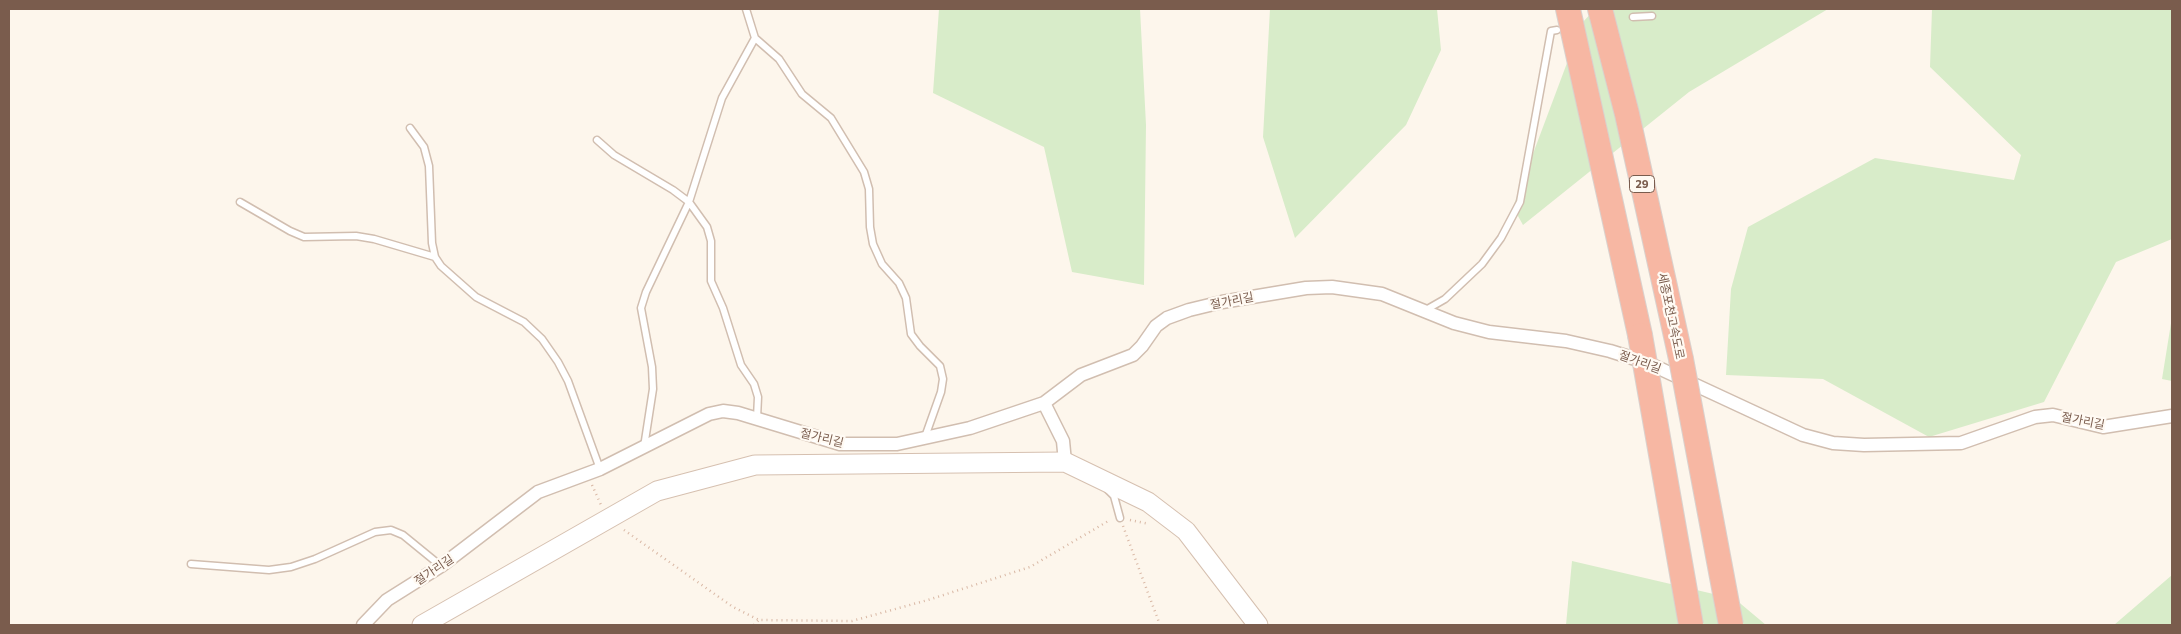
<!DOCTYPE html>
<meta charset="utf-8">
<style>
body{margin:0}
#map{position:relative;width:2181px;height:634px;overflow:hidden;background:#fdf6ec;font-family:Commissioner,sans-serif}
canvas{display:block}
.frame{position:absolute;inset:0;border:10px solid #7a5c4d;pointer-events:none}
</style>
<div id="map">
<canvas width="2181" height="634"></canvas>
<div class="frame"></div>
</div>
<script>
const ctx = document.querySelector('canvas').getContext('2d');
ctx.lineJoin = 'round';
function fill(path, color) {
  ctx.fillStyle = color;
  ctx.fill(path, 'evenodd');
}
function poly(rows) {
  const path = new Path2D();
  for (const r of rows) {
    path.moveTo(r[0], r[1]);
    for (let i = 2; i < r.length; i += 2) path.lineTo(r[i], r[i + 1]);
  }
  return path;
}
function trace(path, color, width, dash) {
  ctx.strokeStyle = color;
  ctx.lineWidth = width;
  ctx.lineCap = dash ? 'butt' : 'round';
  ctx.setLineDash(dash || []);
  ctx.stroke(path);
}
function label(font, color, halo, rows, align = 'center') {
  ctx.font = font + ' Commissioner,"Noto Sans KR",sans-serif';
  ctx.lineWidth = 4.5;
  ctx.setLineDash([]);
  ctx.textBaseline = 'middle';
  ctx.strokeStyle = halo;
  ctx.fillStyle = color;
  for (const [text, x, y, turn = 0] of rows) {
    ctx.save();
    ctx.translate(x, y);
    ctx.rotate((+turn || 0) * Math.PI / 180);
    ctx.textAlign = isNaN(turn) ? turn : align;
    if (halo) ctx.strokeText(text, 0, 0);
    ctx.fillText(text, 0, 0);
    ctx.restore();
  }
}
fill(poly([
 [939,9,1140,9,1146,125,1144,285,1072,272,1044,147,933,93],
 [1270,9,1437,9,1441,50,1406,125,1295,238,1263,137],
 [1595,9,1828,9,1689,92,1523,225,1513,207,1582,23],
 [1932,9,2172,9,2172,239,2116,262,2044,402,1929,437,1823,379,1726,375,1731,289,1748,227,1875,158,2014,180,2021,155,1930,67],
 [2172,317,2172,381,2162,379],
 [1572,561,1735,599,1766,625,1566,625],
 [2172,575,2172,625,2114,625]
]), '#d8ecc9');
const lane = poly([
 [746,9,755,38,779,59,802,94,831,118,864,172,869,189,870,227,873,244,882,264,899,283,906,298,911,334,920,346,940,366,943,379,941,392,925,437],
 [1633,17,1652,16],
 [410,128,424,147,429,166,432,243,435,257,441,266,476,297,524,322,542,339,558,362,568,381,600,469],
 [597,140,614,155,673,190,689,202,707,227,711,241,711,281,723,308,741,365,754,384,758,397,757,418],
 [240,202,290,231,304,237,356,236,374,239,435,257],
 [1424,311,1445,299,1482,264,1501,238,1520,202,1551,31,1557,30],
 [644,447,653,389,652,367,641,308,646,292,689,202,722,98,755,38],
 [1107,489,1114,496,1120,518],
 [191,564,269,570,291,567,315,559,375,532,391,530,403,535,441,566]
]);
const street = poly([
 [1044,403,1063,441,1065,462],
 [363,625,387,600,441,566,538,492,600,469,709,414,723,411,738,413,840,444,897,444,970,428,1044,403,1081,375,1133,355,1142,346,1156,326,1167,318,1189,310,1222,302,1306,288,1332,287,1382,294,1454,323,1489,332,1566,341,1610,351,1648,363,1803,435,1833,443,1864,445,1961,443,2035,417,2053,415,2103,427,2172,416]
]);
const secondary = poly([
 [422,625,657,491,755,465,1065,462,1148,502,1186,531,1258,625]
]);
const highway = poly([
 [1568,9,1640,335],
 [1600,9,1627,114,1681,359]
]);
trace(lane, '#d1beb0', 9);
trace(street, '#d1beb0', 15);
trace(secondary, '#d6c0b0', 21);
trace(highway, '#dad1cd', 26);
trace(poly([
 [592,485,601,505],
 [1130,520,1149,524],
 [1123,526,1160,625],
 [624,530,733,607,759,620,852,621,928,600,1030,567,1110,520],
 [754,625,759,620]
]), '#d9b8a5', 2.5, [1, 4]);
trace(lane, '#fff', 6);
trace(street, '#fff', 12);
trace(secondary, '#fff', 19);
trace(highway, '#f7b7a3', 24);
const highwayBridge = poly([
 [1640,335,1691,625],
 [1681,359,1731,625]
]);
trace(highwayBridge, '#dad1cd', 26, []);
trace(highwayBridge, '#f7b7a3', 24);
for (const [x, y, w] of [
 [1642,184,25]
]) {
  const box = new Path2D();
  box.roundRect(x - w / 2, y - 8.5, w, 17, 4);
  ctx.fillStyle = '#fffaf3';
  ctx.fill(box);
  trace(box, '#7a5c4d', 1);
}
label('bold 11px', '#7a5c4d', null, [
 ["29",1642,184]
]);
label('12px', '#7a5c4d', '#fffaf3', [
 ["절가리길",1232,301,-11],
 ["세종포천고속도로",1671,316,78],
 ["절가리길",1640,362,20],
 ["절가리길",2083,421,11],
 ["절가리길",822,438,14],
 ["절가리길",434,570,-34]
]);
</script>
